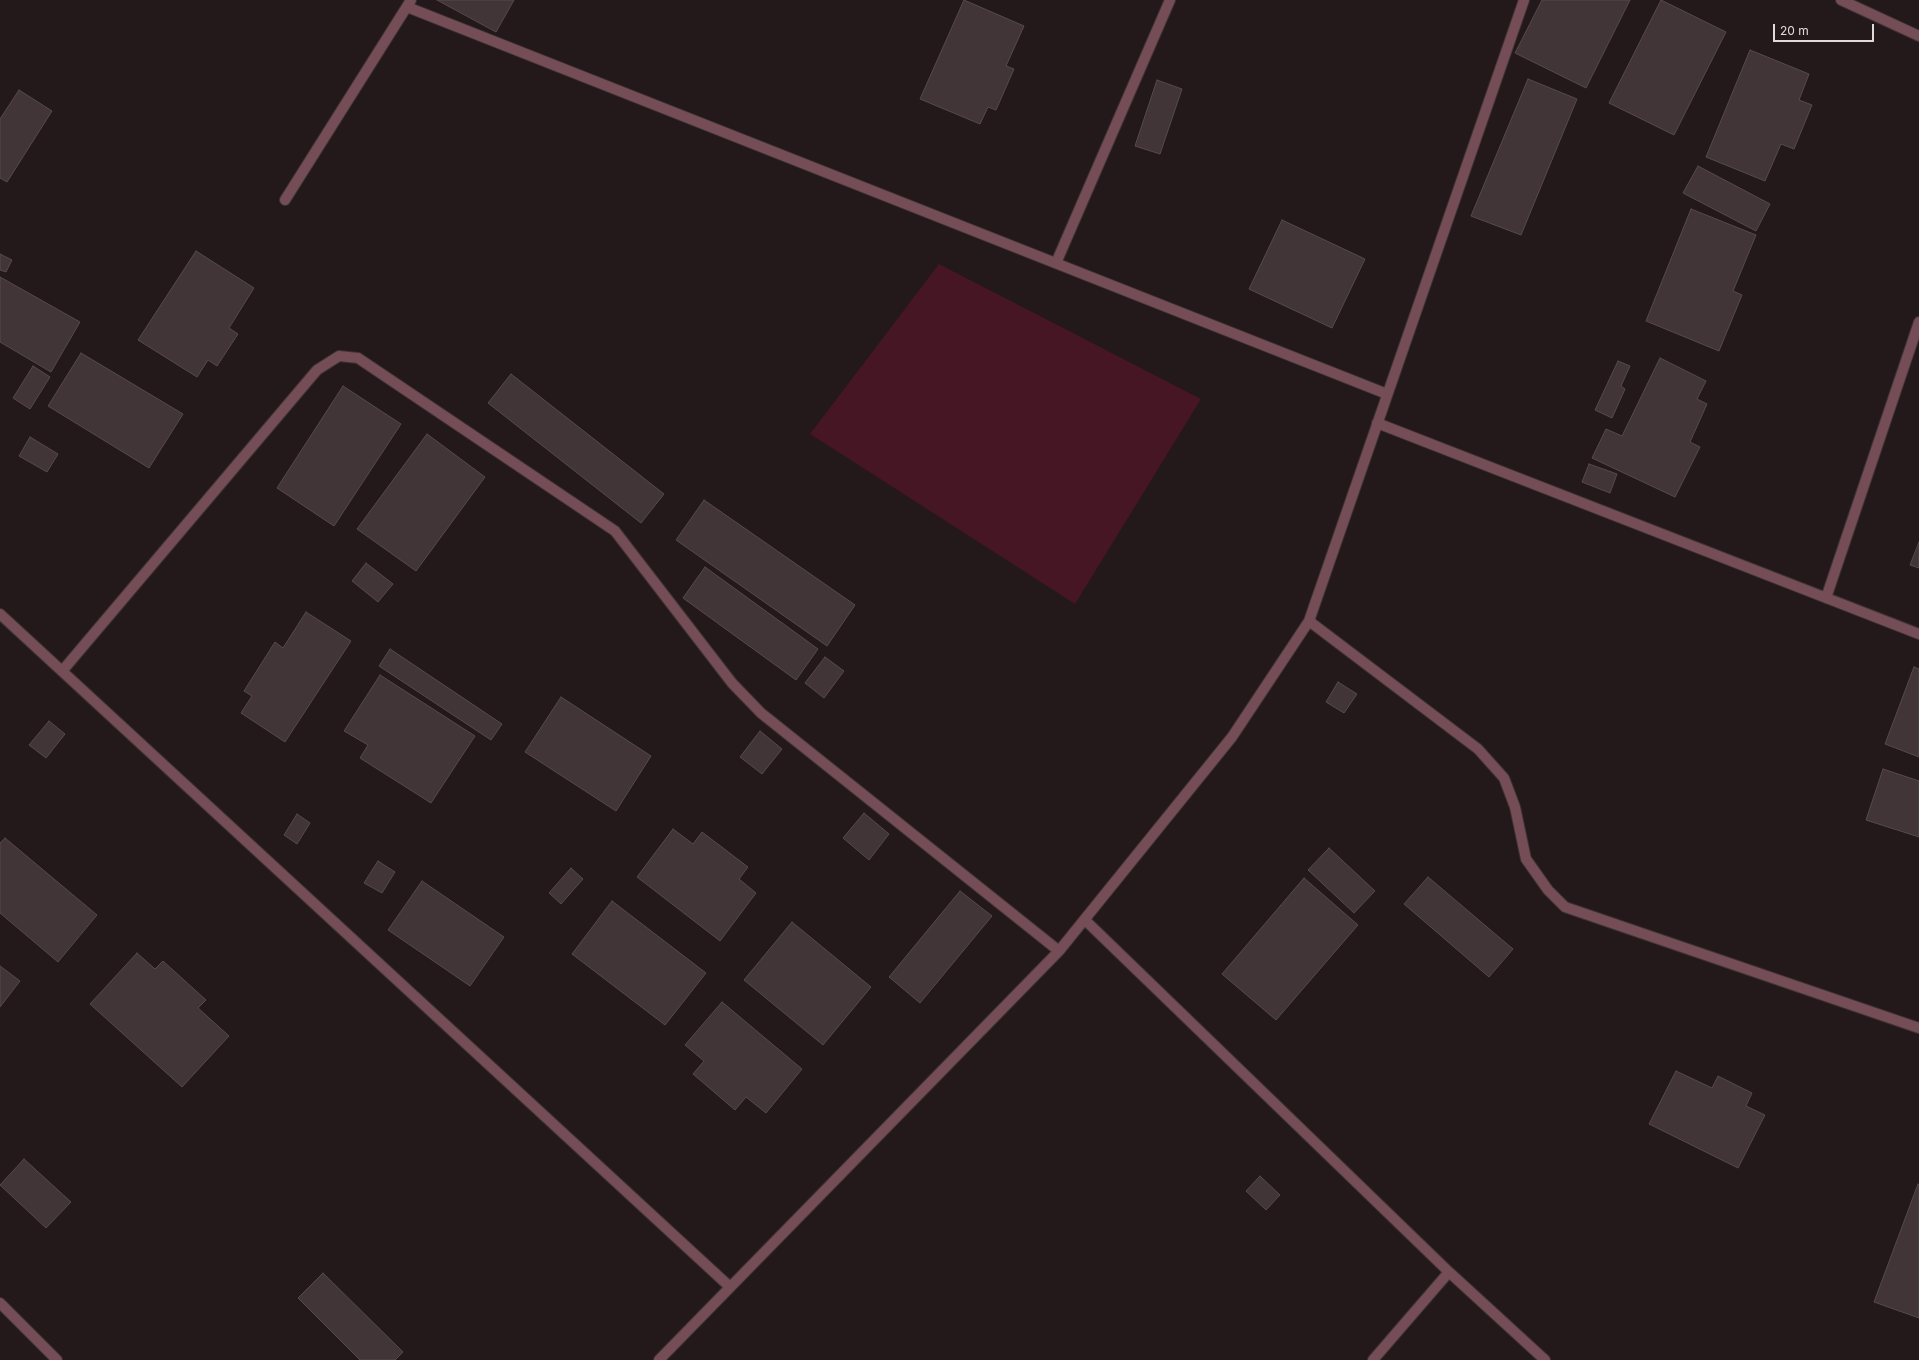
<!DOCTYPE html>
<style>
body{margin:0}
#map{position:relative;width:1919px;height:1360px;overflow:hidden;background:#23181a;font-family:Inter,sans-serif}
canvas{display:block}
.scale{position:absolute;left:1773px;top:24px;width:101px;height:18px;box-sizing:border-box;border:2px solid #e1d9da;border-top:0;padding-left:5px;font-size:12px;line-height:14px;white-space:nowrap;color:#e1d9da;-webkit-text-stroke:3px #23181a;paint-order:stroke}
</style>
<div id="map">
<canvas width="1919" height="1360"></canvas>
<div class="scale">20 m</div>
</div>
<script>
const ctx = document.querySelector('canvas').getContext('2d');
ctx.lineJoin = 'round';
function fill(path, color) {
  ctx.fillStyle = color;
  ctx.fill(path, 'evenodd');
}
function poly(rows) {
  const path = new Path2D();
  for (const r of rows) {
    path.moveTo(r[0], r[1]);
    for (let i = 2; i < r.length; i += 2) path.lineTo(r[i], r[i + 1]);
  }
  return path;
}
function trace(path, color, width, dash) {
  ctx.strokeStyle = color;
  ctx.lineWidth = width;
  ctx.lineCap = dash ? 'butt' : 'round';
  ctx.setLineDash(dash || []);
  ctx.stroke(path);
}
fill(poly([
 [939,264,1201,399,1075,604,810,434]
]), '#461625');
const building = poly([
 [437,0,514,0,496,32,437,0],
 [964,0,1024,26,1006,66,1014,69,996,110,988,107,980,124,920,99,964,0],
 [1542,0,1630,0,1586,88,1515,53,1542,0],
 [1661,0,1726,32,1674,135,1609,103,1661,0],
 [1750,50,1809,74,1799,100,1812,105,1794,149,1781,144,1765,181,1706,157,1750,50],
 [1528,79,1577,99,1521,235,1471,216,1528,79],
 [1157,80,1182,89,1160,154,1135,146,1157,80],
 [19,90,52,111,7,182,0,178,0,119,19,90],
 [1698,166,1770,204,1756,231,1683,193,1698,166],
 [1691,209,1756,235,1733,291,1742,295,1719,351,1646,321,1691,209],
 [1282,220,1365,259,1332,328,1249,289,1282,220],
 [196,251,254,288,229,328,238,334,217,366,208,360,197,377,138,340,196,251],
 [0,254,12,260,6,272,0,270,0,254],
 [0,277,80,322,51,372,0,342,0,277],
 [81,353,183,414,149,468,48,406,81,353],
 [1660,358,1706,381,1697,399,1707,404,1690,442,1700,447,1675,497,1592,458,1606,429,1622,436,1660,358],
 [1618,361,1630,366,1621,386,1625,389,1612,418,1595,410,1618,361],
 [33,366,50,377,30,409,13,398,33,366],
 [511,374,664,494,641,523,488,403,511,374],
 [343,386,401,424,334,526,277,488,343,386],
 [427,434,485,477,416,571,357,529,427,434],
 [30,437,58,454,47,472,19,456,30,437],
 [1589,464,1617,474,1610,493,1582,482,1589,464],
 [704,500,855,605,827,646,676,540,704,500],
 [1919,542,1919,568,1910,565,1919,542],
 [366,563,393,584,378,602,352,581,366,563],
 [705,567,818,649,796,680,683,598,705,567],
 [306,612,351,641,285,742,241,713,252,696,244,691,275,642,283,648,306,612],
 [390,649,502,724,491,740,379,666,390,649],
 [825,657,844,671,824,698,805,683,825,657],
 [1914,667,1919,669,1919,757,1885,744,1914,667],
 [380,675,475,736,431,803,360,758,368,745,344,731,380,675],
 [1338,682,1357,694,1344,713,1326,702,1338,682],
 [561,697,651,756,616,811,525,752,561,697],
 [49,721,65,734,46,758,29,745,49,721],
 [760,731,782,749,762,774,740,757,760,731],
 [1883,769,1919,781,1919,837,1866,820,1883,769],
 [864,813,889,834,869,860,843,838,864,813],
 [297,814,310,823,297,844,284,835,297,814],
 [673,829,693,844,702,832,748,867,739,879,756,893,720,941,637,877,673,829],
 [5,838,97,915,58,962,0,913,0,843,5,838],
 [1329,848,1375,891,1354,913,1308,870,1329,848],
 [378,861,395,872,382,893,364,883,378,861],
 [571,868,583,879,561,904,549,893,571,868],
 [1428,877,1513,949,1489,977,1404,904,1428,877],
 [1304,878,1358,925,1276,1020,1222,974,1304,878],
 [422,881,504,937,470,986,388,930,422,881],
 [960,891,992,916,920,1003,889,977,960,891],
 [612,901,706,973,665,1025,572,954,612,901],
 [792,922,871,987,823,1045,744,980,792,922],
 [137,953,155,969,163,961,206,1000,198,1008,229,1036,182,1087,90,1004,137,953],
 [0,966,20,981,0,1007,0,966],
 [722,1002,802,1069,766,1113,746,1097,735,1110,693,1074,704,1061,685,1045,722,1002],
 [1676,1071,1712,1088,1718,1076,1752,1093,1746,1106,1765,1115,1738,1168,1649,1124,1676,1071],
 [24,1159,71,1202,46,1228,0,1185,24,1159],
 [1260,1176,1280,1195,1266,1210,1246,1191,1260,1176],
 [1918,1184,1919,1185,1919,1318,1874,1302,1918,1184],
 [323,1273,403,1352,395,1360,360,1360,298,1298,323,1273]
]);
fill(building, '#413537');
trace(building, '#574a4d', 1);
const minor = poly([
 [1841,0,1919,36],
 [407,7,1387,394],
 [285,200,411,0],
 [1056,263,1170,0],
 [1377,423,1919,634],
 [1826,598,1919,322],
 [0,614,730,1287],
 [1309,621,1478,749,1504,778,1515,807,1526,859,1548,890,1565,907,1919,1028],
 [63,670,317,370,339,356,358,358,615,531,732,683,761,713,1059,951],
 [1085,920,1449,1272,1545,1360],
 [0,1303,57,1360],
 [659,1360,1059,951,1232,737,1309,621,1524,0],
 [1373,1360,1449,1272]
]);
trace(minor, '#3e3335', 12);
trace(minor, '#754d57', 10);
</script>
